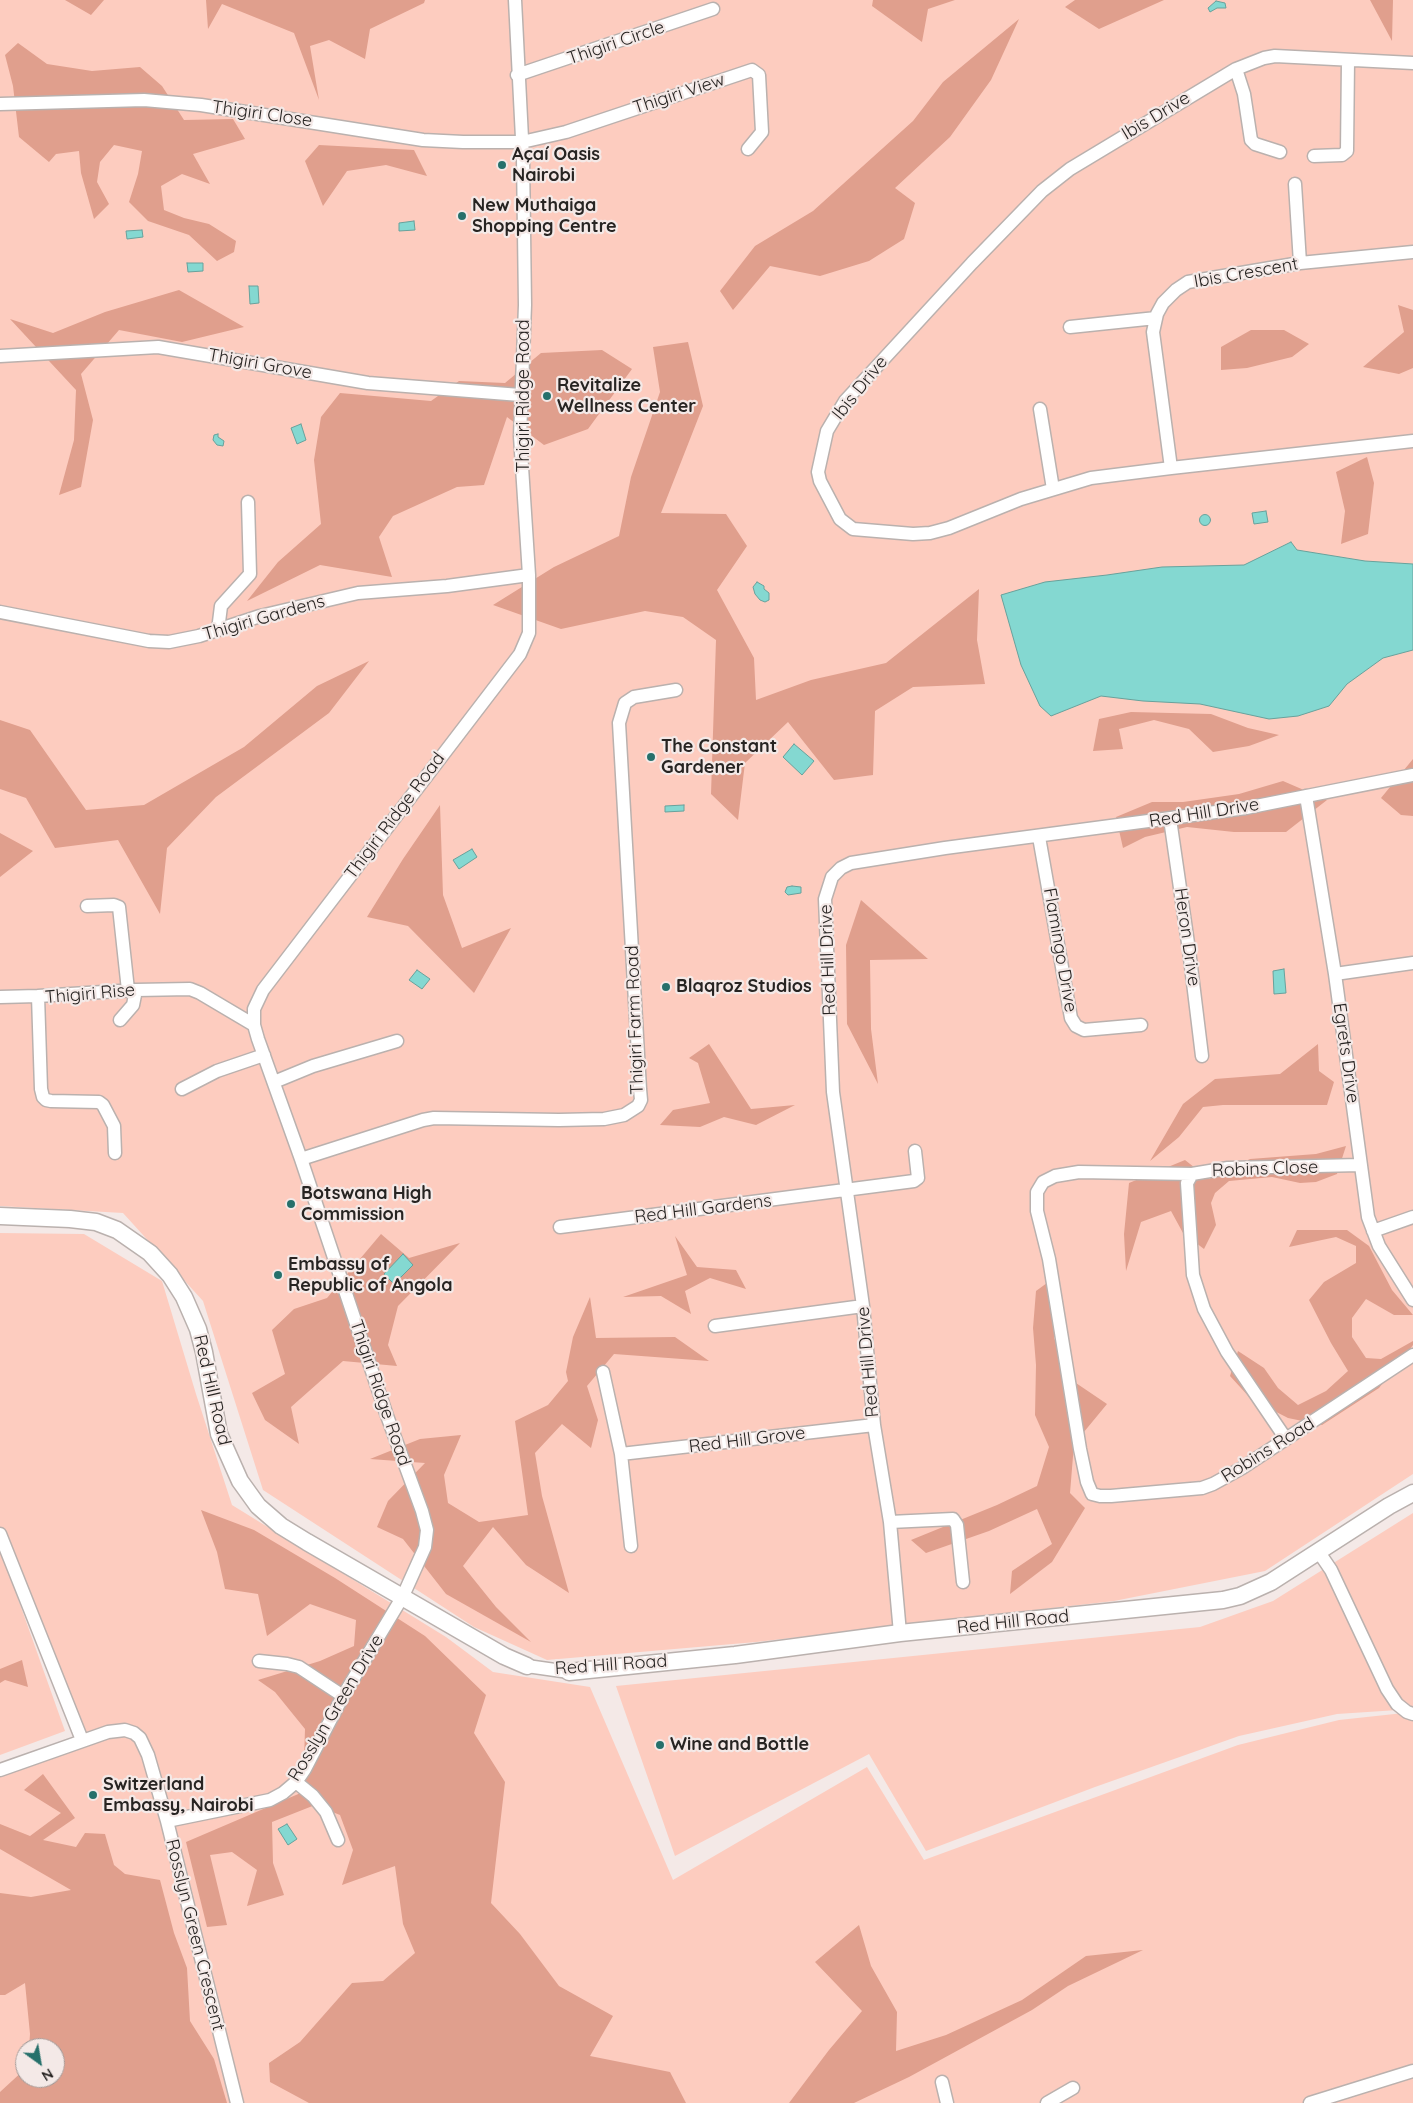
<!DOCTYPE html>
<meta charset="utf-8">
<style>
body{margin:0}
#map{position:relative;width:1413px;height:2103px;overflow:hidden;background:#f4e9e7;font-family:Quicksand,sans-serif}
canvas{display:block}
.north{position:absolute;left:15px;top:2038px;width:50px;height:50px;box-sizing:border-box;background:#f4e9e7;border:1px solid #a29a98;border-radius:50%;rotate:148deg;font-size:14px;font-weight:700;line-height:20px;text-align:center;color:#272422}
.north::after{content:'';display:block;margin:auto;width:18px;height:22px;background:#26706b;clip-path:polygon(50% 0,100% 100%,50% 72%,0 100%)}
</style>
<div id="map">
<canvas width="1413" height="2103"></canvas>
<div class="north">N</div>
</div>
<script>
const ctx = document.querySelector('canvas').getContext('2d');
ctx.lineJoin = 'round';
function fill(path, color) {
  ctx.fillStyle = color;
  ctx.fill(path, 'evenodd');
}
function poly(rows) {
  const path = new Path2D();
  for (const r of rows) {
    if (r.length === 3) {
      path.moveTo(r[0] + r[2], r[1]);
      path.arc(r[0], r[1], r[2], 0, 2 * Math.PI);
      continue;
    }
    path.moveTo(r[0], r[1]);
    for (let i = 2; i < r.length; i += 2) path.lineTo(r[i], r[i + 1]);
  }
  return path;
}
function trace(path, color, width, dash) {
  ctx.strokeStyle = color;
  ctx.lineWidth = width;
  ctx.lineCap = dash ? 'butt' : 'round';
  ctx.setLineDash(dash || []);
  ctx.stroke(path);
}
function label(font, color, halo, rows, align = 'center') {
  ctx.font = font + ' Quicksand,sans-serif';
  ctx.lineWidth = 4.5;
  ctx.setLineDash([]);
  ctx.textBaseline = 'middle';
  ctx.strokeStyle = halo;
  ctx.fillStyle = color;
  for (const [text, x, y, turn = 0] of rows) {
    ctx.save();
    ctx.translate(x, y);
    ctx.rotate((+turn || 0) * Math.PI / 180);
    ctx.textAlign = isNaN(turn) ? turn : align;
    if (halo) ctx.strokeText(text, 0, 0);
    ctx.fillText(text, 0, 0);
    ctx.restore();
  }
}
fill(poly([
 [0,0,1413,0,1413,1474,1265,1571,1114,1601,756,1642,547,1660,474,1627,263,1490,203,1301,123,1213,0,1206],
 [0,1233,84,1234,162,1281,196,1394,232,1505,446,1637,493,1672,590,1687,673,1880,867,1767,924,1860,1238,1745,1339,1720,1413,1712,1413,2103,0,2103,0,1775,80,1746,0,1528],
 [25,2048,55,2048,55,2078,25,2078],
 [1413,1513,1413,1709,1337,1714,1239,1736,1095,1787,926,1851,869,1754,675,1856,616,1686,1200,1627,1273,1601],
 [0,1548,65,1731,0,1755]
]), '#fdccbf');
fill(poly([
 [65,0,104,0,91,15],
 [206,0,425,0,424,3,370,29,365,59,329,40,310,46,319,100,294,33,222,4,208,29],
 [873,0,955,0,928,9,922,42,872,6],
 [1075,0,1164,0,1099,29,1065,7],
 [1370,0,1393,0,1392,41],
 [1019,19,991,80,950,137,895,188,915,203,904,239,869,261,820,276,770,266,733,310,720,291,755,246,813,211,913,121,943,82],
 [18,43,47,64,92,71,140,67,162,86,184,120,233,119,245,139,193,154,210,184,182,174,161,186,164,210,184,218,209,224,236,241,234,252,217,261,189,235,148,221,129,202,138,174,142,151,114,145,100,162,97,182,109,204,94,219,81,173,79,151,56,154,49,162,19,137,13,86,5,55],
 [319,145,414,150,427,176,386,165,347,171,323,206,305,161],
 [179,290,244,327,182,342,119,330,81,374,93,420,81,487,59,495,74,440,76,390,10,319,53,333,105,312],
 [1398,305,1413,310,1413,368,1399,374,1363,367,1404,332],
 [1251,330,1284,330,1309,344,1292,357,1247,368,1221,370,1221,347],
 [688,342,703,406,661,513,726,514,747,546,717,590,754,658,756,700,811,680,886,663,979,589,977,640,985,684,913,687,875,711,873,775,834,780,788,722,745,763,738,820,711,794,716,640,683,617,645,611,561,629,493,605,554,567,619,536,631,477,660,392,653,347],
 [602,350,632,369,588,429,544,445,507,417,484,485,457,487,393,516,379,537,392,577,320,565,247,601,278,562,321,524,314,460,321,417,340,393,431,401,459,381,505,383,541,353],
 [1367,457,1374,483,1368,534,1341,544,1345,511,1336,472],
 [369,661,329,713,216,797,167,848,160,914,118,840,55,848,26,798,0,789,0,720,30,730,86,810,144,805,244,747,317,686],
 [1131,712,1211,714,1248,728,1279,735,1249,746,1213,752,1189,729,1154,720,1119,729,1123,749,1093,751,1099,719],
 [1413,759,1413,816,1401,815,1381,798],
 [1283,781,1327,800,1286,832,1234,832,1187,827,1145,837,1123,848,1116,817,1152,802,1183,802,1239,794],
 [440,805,443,895,462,948,511,928,474,993,408,926,367,917,403,859],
 [0,833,33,851,0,877],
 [861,900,928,959,870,960,871,1029,878,1084,847,1024,846,945],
 [709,1044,751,1109,795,1105,756,1125,724,1117,700,1127,660,1125,673,1110,710,1103,698,1063,689,1058],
 [1318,1044,1319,1071,1334,1082,1327,1105,1223,1105,1203,1107,1179,1137,1150,1161,1183,1104,1215,1079,1280,1074],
 [1346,1146,1337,1174,1316,1182,1300,1183,1272,1177,1229,1181,1215,1193,1211,1203,1216,1225,1204,1249,1183,1233,1171,1211,1141,1222,1126,1271,1124,1234,1129,1183,1185,1160,1209,1179,1250,1159,1316,1154],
 [1297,1230,1347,1230,1369,1246,1392,1290,1413,1315,1394,1315,1366,1299,1352,1318,1352,1337,1366,1358,1381,1359,1413,1341,1413,1345,1379,1388,1322,1425,1288,1418,1251,1399,1230,1376,1238,1351,1264,1368,1278,1388,1298,1405,1326,1391,1348,1371,1331,1343,1309,1300,1324,1282,1356,1263,1356,1246,1336,1237,1289,1247],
 [381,1234,409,1258,460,1243,398,1306,388,1345,397,1366,343,1361,291,1407,299,1444,265,1420,252,1393,285,1374,272,1330,294,1309,327,1298],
 [675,1236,697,1267,736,1270,746,1289,710,1278,685,1291,691,1314,661,1296,623,1297,687,1275],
 [1058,1275,1054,1338,1073,1381,1107,1404,1074,1444,1070,1493,1085,1508,1052,1562,1010,1594,1012,1571,1052,1544,1037,1509,989,1531,926,1553,911,1540,997,1505,1037,1486,1049,1447,1035,1415,1036,1365,1033,1328,1036,1291],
 [590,1297,596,1338,675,1337,709,1361,614,1354,587,1386,598,1420,591,1448,562,1424,535,1453,542,1496,569,1593,526,1565,493,1527,463,1566,496,1607,531,1642,446,1594,403,1539,377,1527,388,1501,425,1463,370,1459,420,1439,461,1435,444,1475,448,1503,479,1522,528,1515,515,1421,548,1405,568,1381,566,1372,573,1337],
 [201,1510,254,1530,335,1578,425,1636,486,1695,474,1733,505,1782,491,1903,520,1934,559,1986,613,2016,590,2056,670,2072,686,2103,309,2103,270,2082,269,2063,300,2042,352,1983,383,1981,415,1953,403,1924,395,1866,342,1885,353,1850,340,1815,315,1805,272,1822,273,1863,284,1895,247,1906,257,1870,232,1852,210,1855,227,1925,207,1927,186,1842,303,1792,305,1729,275,1692,258,1680,320,1661,354,1646,356,1620,310,1604,267,1636,258,1594,225,1589,217,1552],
 [22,1660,28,1687,5,1680,0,1683,0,1669],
 [43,1774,75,1818,43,1840,76,1847,85,1833,105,1834,114,1865,125,1874,160,1880,174,1933,187,1968,190,2021,214,2059,227,2103,0,2103,0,2092,25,2069,25,2078,55,2078,55,2048,29,2048,30,2034,25,1983,5,1995,0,1995,0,1893,31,1897,71,1890,0,1849,0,1824,30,1836,61,1813,24,1790],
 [859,1925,871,1966,897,2012,896,2051,946,2035,1022,2000,1086,1956,1143,1950,1068,1986,1032,2010,909,2077,854,2103,789,2103,829,2050,862,2011,815,1962]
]), '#e09f8d');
const water = poly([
 [1216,1,1225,3,1226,8,1217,8,1210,12,1208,8,1216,1],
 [414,221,415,230,399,231,399,223,414,221],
 [142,230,143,237,127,239,126,231,142,230],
 [187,263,203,263,203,271,188,272,187,263],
 [249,286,258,286,259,303,250,304,249,286],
 [301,424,306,440,297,444,291,428,301,424],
 [218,434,218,437,224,441,223,446,217,445,213,440,214,435,218,434],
 [1266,511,1268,522,1254,524,1252,513,1266,511],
 [1205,520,5.5],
 [1291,542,1297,550,1365,561,1413,564,1413,650,1383,658,1347,684,1329,706,1298,716,1269,719,1200,704,1143,701,1101,696,1051,716,1040,706,1021,665,1001,595,1045,582,1107,575,1162,567,1244,565,1291,542],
 [757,582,764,586,764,589,769,593,769,600,765,602,760,600,755,594,753,587,757,582],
 [794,744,814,761,802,775,783,757,794,744],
 [684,805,684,811,665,812,665,806,684,805],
 [472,849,477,857,459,869,453,860,472,849],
 [792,886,801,887,801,893,788,895,785,892,787,887,792,886],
 [1284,969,1286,993,1274,994,1273,971,1284,969],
 [417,970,430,979,422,989,409,980,417,970],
 [403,1254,413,1265,394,1284,384,1274,403,1254],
 [287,1824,297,1839,288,1845,278,1829,287,1824]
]);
fill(water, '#84d8d1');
trace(water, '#68a29c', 1);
const minor = poly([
 [1413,63,1275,56,1264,58,1236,69,1070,169,1042,191,972,263,845,401,827,431,818,472,820,481,840,519,853,529,913,534,930,533,949,528,1021,499,1091,478,1171,468,1413,441],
 [1236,69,1244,94,1251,140,1255,144,1280,152],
 [517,75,713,9],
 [0,104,144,100,201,105,423,140,463,142,522,142,566,132,752,70,759,75,762,132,748,149],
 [1314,156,1342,155,1347,151,1348,61],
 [1295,184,1300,263],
 [1070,327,1156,318],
 [0,356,158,347,368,383,520,395],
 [1040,409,1053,489],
 [1171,468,1153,332,1157,314,1163,303,1176,290,1188,282,1300,263,1413,252],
 [0,612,149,641,169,642,199,636,260,616,358,593,447,586,529,575],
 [218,630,221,606,250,574,248,502],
 [1306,796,1335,974,1368,1217,1379,1246,1413,1300],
 [1170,819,1189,950,1202,1056],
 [1039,837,1071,1018,1076,1026,1084,1030,1141,1025],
 [87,906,114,905,119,907,128,990],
 [1335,974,1413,963],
 [0,997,38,996],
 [120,1020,133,1005,136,990],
 [274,1082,313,1066,397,1041],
 [182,1089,217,1071,264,1055],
 [115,1153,114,1126,103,1105,99,1102,51,1101,46,1100,43,1097,41,1089,38,996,136,990,190,989,200,993,254,1025],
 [301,1159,423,1120,434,1118,559,1120,604,1119,624,1115,638,1106,641,1100,640,1089,619,723,625,703,634,697,676,690],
 [1192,1174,1079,1172,1055,1176,1043,1182,1037,1192,1037,1211,1049,1259,1080,1449,1087,1482,1092,1494,1100,1496,1111,1496,1202,1488,1213,1484,1242,1468,1413,1355],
 [560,1227,914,1181,918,1178,915,1151],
 [1373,1231,1413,1217],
 [715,1326,863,1306],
 [603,1372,621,1454,631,1546],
 [1286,1439,1227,1352,1204,1309,1193,1275,1187,1183,1192,1174,1228,1168,1360,1165],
 [621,1454,874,1425],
 [890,1522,953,1519,957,1525,963,1582],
 [0,1534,82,1740],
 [1318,1551,1331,1570,1387,1689,1397,1704,1407,1712,1413,1714],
 [900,1633,890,1522,874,1425,863,1306,833,1092,825,899,832,877,841,868,851,863,945,848,1246,808,1413,775],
 [259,1661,287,1664,299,1667,343,1696],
 [527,1666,569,1672],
 [0,1770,108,1732,125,1730,134,1733,140,1738,148,1755,167,1821,237,2103],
 [296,1782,313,1796,326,1812,338,1840],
 [167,1821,270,1800,283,1793,296,1782,305,1769,343,1696,403,1596,425,1547,427,1530,422,1511,386,1413,301,1159,258,1039,254,1025,254,1009,263,990,520,654,529,633,529,575,520,436,525,305,523,158,515,0],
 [942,2082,947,2103],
 [1047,2103,1073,2088],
 [1310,2103,1413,2071]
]);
const major = poly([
 [0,1216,70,1219,96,1222,117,1230,150,1253,170,1275,184,1297,198,1329,204,1352,219,1434,240,1481,258,1506,281,1526,307,1542,504,1656,527,1666],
 [569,1672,735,1655,900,1633,1223,1600,1240,1596,1271,1582,1389,1506,1413,1493]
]);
trace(minor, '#bab1ae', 15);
trace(major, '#bab1ae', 19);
trace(minor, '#fff', 12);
trace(major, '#fff', 16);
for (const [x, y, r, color] of [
 [502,165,5,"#26706b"],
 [462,216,5,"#26706b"],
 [547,396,5,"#26706b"],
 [651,757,5,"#26706b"],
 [666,987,5,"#26706b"],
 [291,1204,5,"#26706b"],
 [278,1275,5,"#26706b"],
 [660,1745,5,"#26706b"],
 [93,1795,5,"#26706b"]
]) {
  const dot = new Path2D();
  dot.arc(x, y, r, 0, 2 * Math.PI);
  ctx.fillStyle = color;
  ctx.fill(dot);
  trace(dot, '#f4e9e7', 2);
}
label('18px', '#272422', '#f4e9e7', [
 ["Thigiri Circle",616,43,-19],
 ["Thigiri View",679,94,-18],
 ["Thigiri Close",262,114,8],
 ["Ibis Drive",1156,116,-31],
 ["Ibis Crescent",1246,273,-10],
 ["Thigiri Grove",260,364,10],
 ["Ibis Drive",860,388,-51],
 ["Thigiri Ridge Road",524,396,-90],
 ["Thigiri Gardens",264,618,-16],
 ["Red Hill Drive",1204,813,-9],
 ["Thigiri Ridge Road",395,816,-53],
 ["Heron Drive",1187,937,82],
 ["Flamingo Drive",1060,950,80],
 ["Red Hill Drive",828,960,-92],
 ["Thigiri Rise",90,994,-5],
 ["Thigiri Farm Road",635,1020,-92],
 ["Egrets Drive",1346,1053,82],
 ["Robins Close",1265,1169,-2],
 ["Red Hill Gardens",703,1209,-7],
 ["Red Hill Drive",868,1362,-95],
 ["Red Hill Road",212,1390,77],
 ["Thigiri Ridge Road",380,1393,71],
 ["Red Hill Grove",747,1440,-7],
 ["Robins Road",1268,1450,-32],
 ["Red Hill Road",1013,1622,-6],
 ["Red Hill Road",611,1665,-4],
 ["Rosslyn Green Drive",336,1708,-59],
 ["Rosslyn Green Crescent",195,1935,76]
]);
label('bold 18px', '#272422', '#f4e9e7', [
 ["Açaí Oasis",512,155],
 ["Nairobi",512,176],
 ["New Muthaiga",472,206],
 ["Shopping Centre",472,227],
 ["Revitalize",557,386],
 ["Wellness Center",557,407],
 ["The Constant",661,747],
 ["Gardener",661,768],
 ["Blaqroz Studios",676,987],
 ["Botswana High",301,1194],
 ["Commission",301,1215],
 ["Embassy of",288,1265],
 ["Republic of Angola",288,1286],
 ["Wine and Bottle",670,1745],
 ["Switzerland",103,1785],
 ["Embassy, Nairobi",103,1806]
], 'left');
</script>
